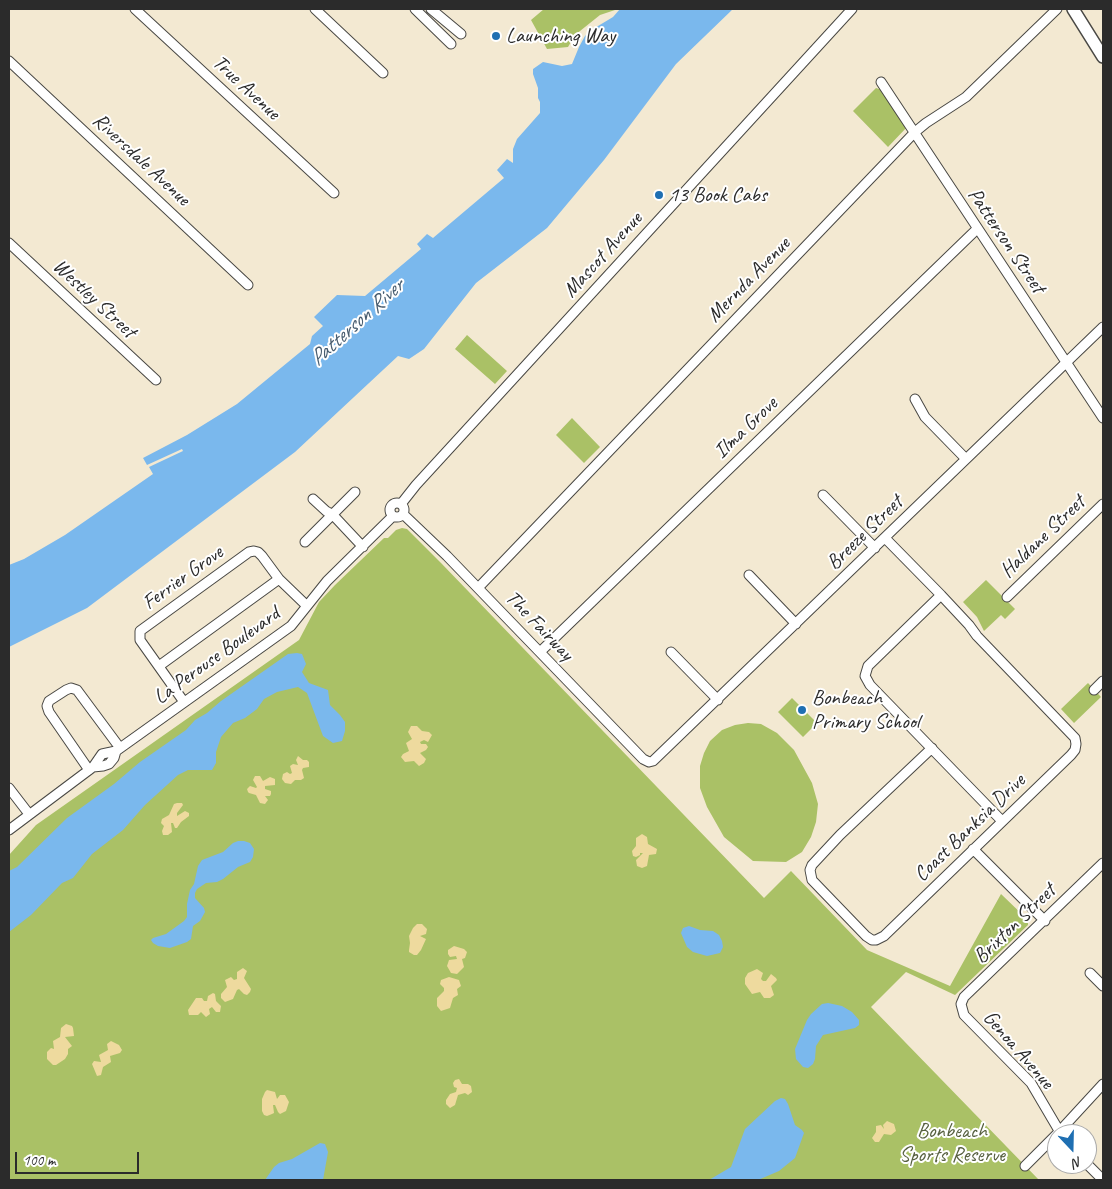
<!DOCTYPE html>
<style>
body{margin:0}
#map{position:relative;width:1112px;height:1189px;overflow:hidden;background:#f3e9d2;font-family:Caveat,sans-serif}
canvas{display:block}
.frame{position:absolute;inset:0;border:10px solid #2b2b2b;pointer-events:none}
.north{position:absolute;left:1047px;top:1124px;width:50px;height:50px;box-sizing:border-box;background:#fff;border:1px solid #aaa;border-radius:50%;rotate:159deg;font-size:14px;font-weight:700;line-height:20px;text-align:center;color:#2b2b2b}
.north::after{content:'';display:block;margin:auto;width:18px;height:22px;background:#1f6fb2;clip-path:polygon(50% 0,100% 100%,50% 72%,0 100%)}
.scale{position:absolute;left:15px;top:1152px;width:124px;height:22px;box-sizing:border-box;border:2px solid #2b2b2b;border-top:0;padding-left:6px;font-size:15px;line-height:18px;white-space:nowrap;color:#2b2b2b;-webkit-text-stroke:4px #fff;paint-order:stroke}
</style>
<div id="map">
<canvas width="1112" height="1189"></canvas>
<div class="frame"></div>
<div class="north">N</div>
<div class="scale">100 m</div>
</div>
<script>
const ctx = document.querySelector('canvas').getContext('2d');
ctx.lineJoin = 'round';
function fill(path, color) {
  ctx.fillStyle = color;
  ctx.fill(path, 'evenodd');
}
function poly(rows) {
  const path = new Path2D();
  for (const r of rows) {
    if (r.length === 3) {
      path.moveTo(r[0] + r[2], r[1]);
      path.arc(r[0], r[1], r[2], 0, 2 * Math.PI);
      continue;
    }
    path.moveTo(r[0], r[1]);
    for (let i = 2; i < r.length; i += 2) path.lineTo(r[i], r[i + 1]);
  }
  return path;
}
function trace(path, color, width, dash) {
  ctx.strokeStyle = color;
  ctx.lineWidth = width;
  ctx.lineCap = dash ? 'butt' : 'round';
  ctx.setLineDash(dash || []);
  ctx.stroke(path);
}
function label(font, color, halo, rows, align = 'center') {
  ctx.font = font + ' Caveat,sans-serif';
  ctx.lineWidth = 4;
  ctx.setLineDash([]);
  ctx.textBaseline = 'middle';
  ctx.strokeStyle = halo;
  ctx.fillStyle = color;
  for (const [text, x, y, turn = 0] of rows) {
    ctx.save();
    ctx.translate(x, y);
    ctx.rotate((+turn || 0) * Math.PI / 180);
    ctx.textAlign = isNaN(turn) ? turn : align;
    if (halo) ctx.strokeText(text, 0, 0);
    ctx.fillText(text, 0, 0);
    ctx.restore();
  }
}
fill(poly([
 [544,9,618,9,600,15,575,35,568,47,547,49,531,20],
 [876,88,882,90,907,127,888,147,853,111],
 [467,335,507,371,495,384,455,349],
 [572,418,600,447,584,463,556,435],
 [402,528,407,529,442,564,764,898,791,871,867,950,950,986,1001,894,1028,920,1028,925,955,995,906,972,871,1007,1039,1180,9,1180,9,855,36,825,299,640,319,602,335,585,384,538,388,538,396,530],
 [986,580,1015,609,1005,619,1001,615,984,631,977,617,963,602],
 [1088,683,1101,697,1074,723,1061,709],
 [792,698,817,723,803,737,778,712],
 [748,723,761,724,777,733,794,750,812,783,818,804,816,822,811,837,802,852,786,862,753,861,724,837,707,807,700,788,700,766,704,753,710,741,722,730,735,725]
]), '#aac166');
fill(poly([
 [411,726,417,726,422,731,429,732,432,735,428,742,424,740,420,742,421,744,426,744,428,747,426,750,420,753,426,759,424,763,419,766,414,761,405,762,401,757,403,754,409,751,406,743,412,739,408,732],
 [298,756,303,760,307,760,309,762,309,767,303,768,302,770,304,778,301,780,295,780,291,784,285,783,282,779,283,774,287,772,290,774,292,773,290,766,293,764,298,765,296,760],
 [255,776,260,776,263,781,270,777,275,779,275,785,265,786,265,789,271,791,271,794,270,796,265,796,268,800,265,804,260,803,256,795,249,793,248,792,247,789,250,786,256,788,257,787,253,780],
 [177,803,182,803,183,805,177,813,177,816,185,811,189,813,189,816,181,822,177,828,175,828,173,823,171,823,172,832,168,835,163,835,162,831,164,826,161,823,162,819,169,815,174,804],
 [642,834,647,837,648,844,657,849,656,854,649,855,647,866,642,868,637,866,636,860,643,853,640,853,640,855,636,857,633,856,632,851,636,846,636,838],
 [417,924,422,924,427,929,426,934,420,936,426,939,421,950,417,955,414,955,409,952,409,950,410,943,409,936,413,928],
 [454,946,464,949,467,952,465,958,462,959,464,967,457,974,451,973,447,966,449,960,457,959,456,956,450,957,448,954,448,950],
 [243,968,247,971,244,978,251,989,250,992,247,995,244,994,239,989,237,990,233,999,225,1002,221,998,221,994,227,987,225,980,231,977,234,980,237,979,237,972],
 [757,969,763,973,761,979,763,981,766,981,771,974,776,978,777,980,771,986,774,995,770,998,764,998,760,992,752,994,745,984,745,978,748,973],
 [449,977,459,980,461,986,457,989,458,995,453,998,450,1008,441,1011,437,1006,437,998,444,991,444,988,440,984,441,980],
 [213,993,215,994,216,1001,221,1006,220,1012,216,1012,212,1007,209,1009,210,1014,206,1017,201,1012,198,1015,189,1015,188,1010,196,998,202,998,204,1001,207,1001,208,996],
 [66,1024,72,1026,73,1028,74,1036,65,1037,72,1046,68,1049,68,1054,65,1059,56,1065,53,1065,47,1059,47,1052,51,1048,54,1049,53,1041,60,1037,61,1028],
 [111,1041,119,1045,122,1050,120,1053,110,1056,111,1062,103,1067,101,1075,97,1076,92,1064,94,1061,101,1062,99,1055,108,1050,107,1044],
 [459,1079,462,1084,468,1084,471,1086,472,1092,468,1095,465,1093,458,1095,455,1105,450,1108,446,1104,446,1100,450,1094,456,1092,457,1088,454,1087,453,1083,455,1080],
 [267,1090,275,1092,277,1099,280,1095,285,1095,289,1102,286,1111,280,1114,278,1112,275,1105,273,1105,274,1113,272,1114,267,1116,264,1115,262,1111,262,1099,265,1092],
 [887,1121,894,1124,896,1131,891,1135,884,1134,879,1142,875,1142,872,1138,876,1132,876,1126,881,1125,884,1129,883,1125]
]), '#eeda9e');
fill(poly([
 [620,9,733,9,676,64,604,160,547,228,476,283,424,349,409,359,398,356,295,452,87,608,9,647,9,565,24,559,65,535,153,474,149,467,183,451,182,449,147,465,143,458,187,435,237,404,310,344,312,336,323,326,314,317,337,295,365,296,421,249,417,244,427,234,433,238,504,178,497,170,507,159,513,163,513,149,517,139,540,113,540,102,538,98,538,88,533,74,533,69,543,62,562,66,572,64,579,47,585,36,593,29,613,17],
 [297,653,302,654,306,664,302,672,309,683,328,690,330,705,340,715,345,722,345,731,342,741,333,743,323,736,307,693,298,687,277,692,264,699,257,709,245,718,233,723,221,737,216,752,216,763,212,770,188,770,178,775,145,805,123,830,92,854,73,878,62,883,31,915,9,932,9,871,17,867,67,818,114,784,140,762,186,730,195,720,207,713,221,701,288,654],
 [238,841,244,841,250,843,254,849,253,857,250,862,238,867,223,879,217,882,206,883,197,889,195,893,195,898,204,908,205,912,200,921,193,926,191,939,187,942,170,948,158,946,153,943,151,940,153,938,166,934,184,921,187,917,187,904,190,890,194,884,198,866,202,860,223,852,233,843],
 [689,926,700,930,713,931,719,935,722,941,723,947,720,953,707,956,693,952,687,947,681,933,683,928],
 [828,1003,842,1006,852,1012,859,1020,859,1025,855,1028,823,1035,816,1046,815,1059,813,1064,808,1068,803,1067,796,1059,795,1049,807,1020,811,1014,822,1004],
 [781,1098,785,1099,788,1104,795,1125,802,1130,804,1133,795,1158,779,1171,758,1180,709,1180,731,1167,745,1129,775,1101],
 [320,1143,325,1144,328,1152,323,1180,265,1180,274,1167,279,1163,292,1159]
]), '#7ab8ed');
const minor = poly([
 [135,9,334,193],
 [315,9,383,73],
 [415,9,451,44],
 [431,9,461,34],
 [9,61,248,285],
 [881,82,1103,418],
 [9,243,156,380],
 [915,399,925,417,966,459],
 [823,495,875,548],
 [313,499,326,511,333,515,363,547],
 [397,510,7],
 [401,504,416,485,852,9],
 [403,514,447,556,643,759,649,762,653,761,1103,327],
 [885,538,941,595,969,625,977,636,1075,738,1076,744,1075,750,1071,755,884,936,876,940,872,940,866,936,812,880,810,870,812,865,840,835,932,748],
 [305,542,355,492],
 [749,575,796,624],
 [478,588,915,132,926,123,966,97,1057,9],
 [941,595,868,666,865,676,870,685,1002,821],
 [1007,597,1103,504],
 [540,652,977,229],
 [671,652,718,700],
 [159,666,279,579],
 [1094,690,1103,681],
 [184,702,140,640,140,631,249,552,254,551,258,552,262,556,279,579,307,606],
 [93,767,103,766,109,764,114,758,116,751],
 [89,770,49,712,47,706,49,701,66,690,71,688,77,690,120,748],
 [9,788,29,814],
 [9,830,93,767,102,754,116,751,291,626,327,581,393,516],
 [973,849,1045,921],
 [1090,973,1103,986],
 [1057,1134,1103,1084],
 [1061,1134,1031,1083,964,1015,961,1004,964,997,1103,863],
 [1087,1164,1103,1180],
 [1025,1166,1057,1134]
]);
const tertiary = poly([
 [1073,9,1103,57]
]);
trace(minor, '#494844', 11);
trace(tertiary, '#494844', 14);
trace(minor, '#fff', 9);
trace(tertiary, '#fff', 11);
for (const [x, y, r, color] of [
 [496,36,5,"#1f6fb2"],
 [659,195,5,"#1f6fb2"],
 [802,710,5,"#1f6fb2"]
]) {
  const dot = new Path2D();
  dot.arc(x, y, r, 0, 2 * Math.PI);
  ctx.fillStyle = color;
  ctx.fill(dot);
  trace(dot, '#fff', 2);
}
label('21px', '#2b2b2b', '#fff', [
 ["Launching Way",506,36],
 ["13 Book Cabs",669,195],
 ["Bonbeach",812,698],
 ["Primary School",812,722]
], 'left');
label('21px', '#2b2b2b', '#fff', [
 ["True Avenue",246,88,43],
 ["Riversdale Avenue",141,160,43],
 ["Patterson Street",1006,241,56],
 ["Mascot Avenue",603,255,-48],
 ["Mernda Avenue",749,280,-46],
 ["Westley Street",94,299,43],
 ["Ilma Grove",746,428,-44],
 ["Breeze Street",865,533,-44],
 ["Haldane Street",1043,537,-44],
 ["Ferrier Grove",183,578,-36],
 ["The Fairway",539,626,46],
 ["La Perouse Boulevard",217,656,-36],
 ["Coast Banksia Drive",970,828,-44],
 ["Brixton Street",1015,924,-44],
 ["Genoa Avenue",1018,1050,49]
]);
label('21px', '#576040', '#fff', [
 ["Bonbeach",952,1131],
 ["Sports Reserve",952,1155]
]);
label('italic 22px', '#475c6f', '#fff', [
 ["Patterson River",357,323,-42]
]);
</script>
